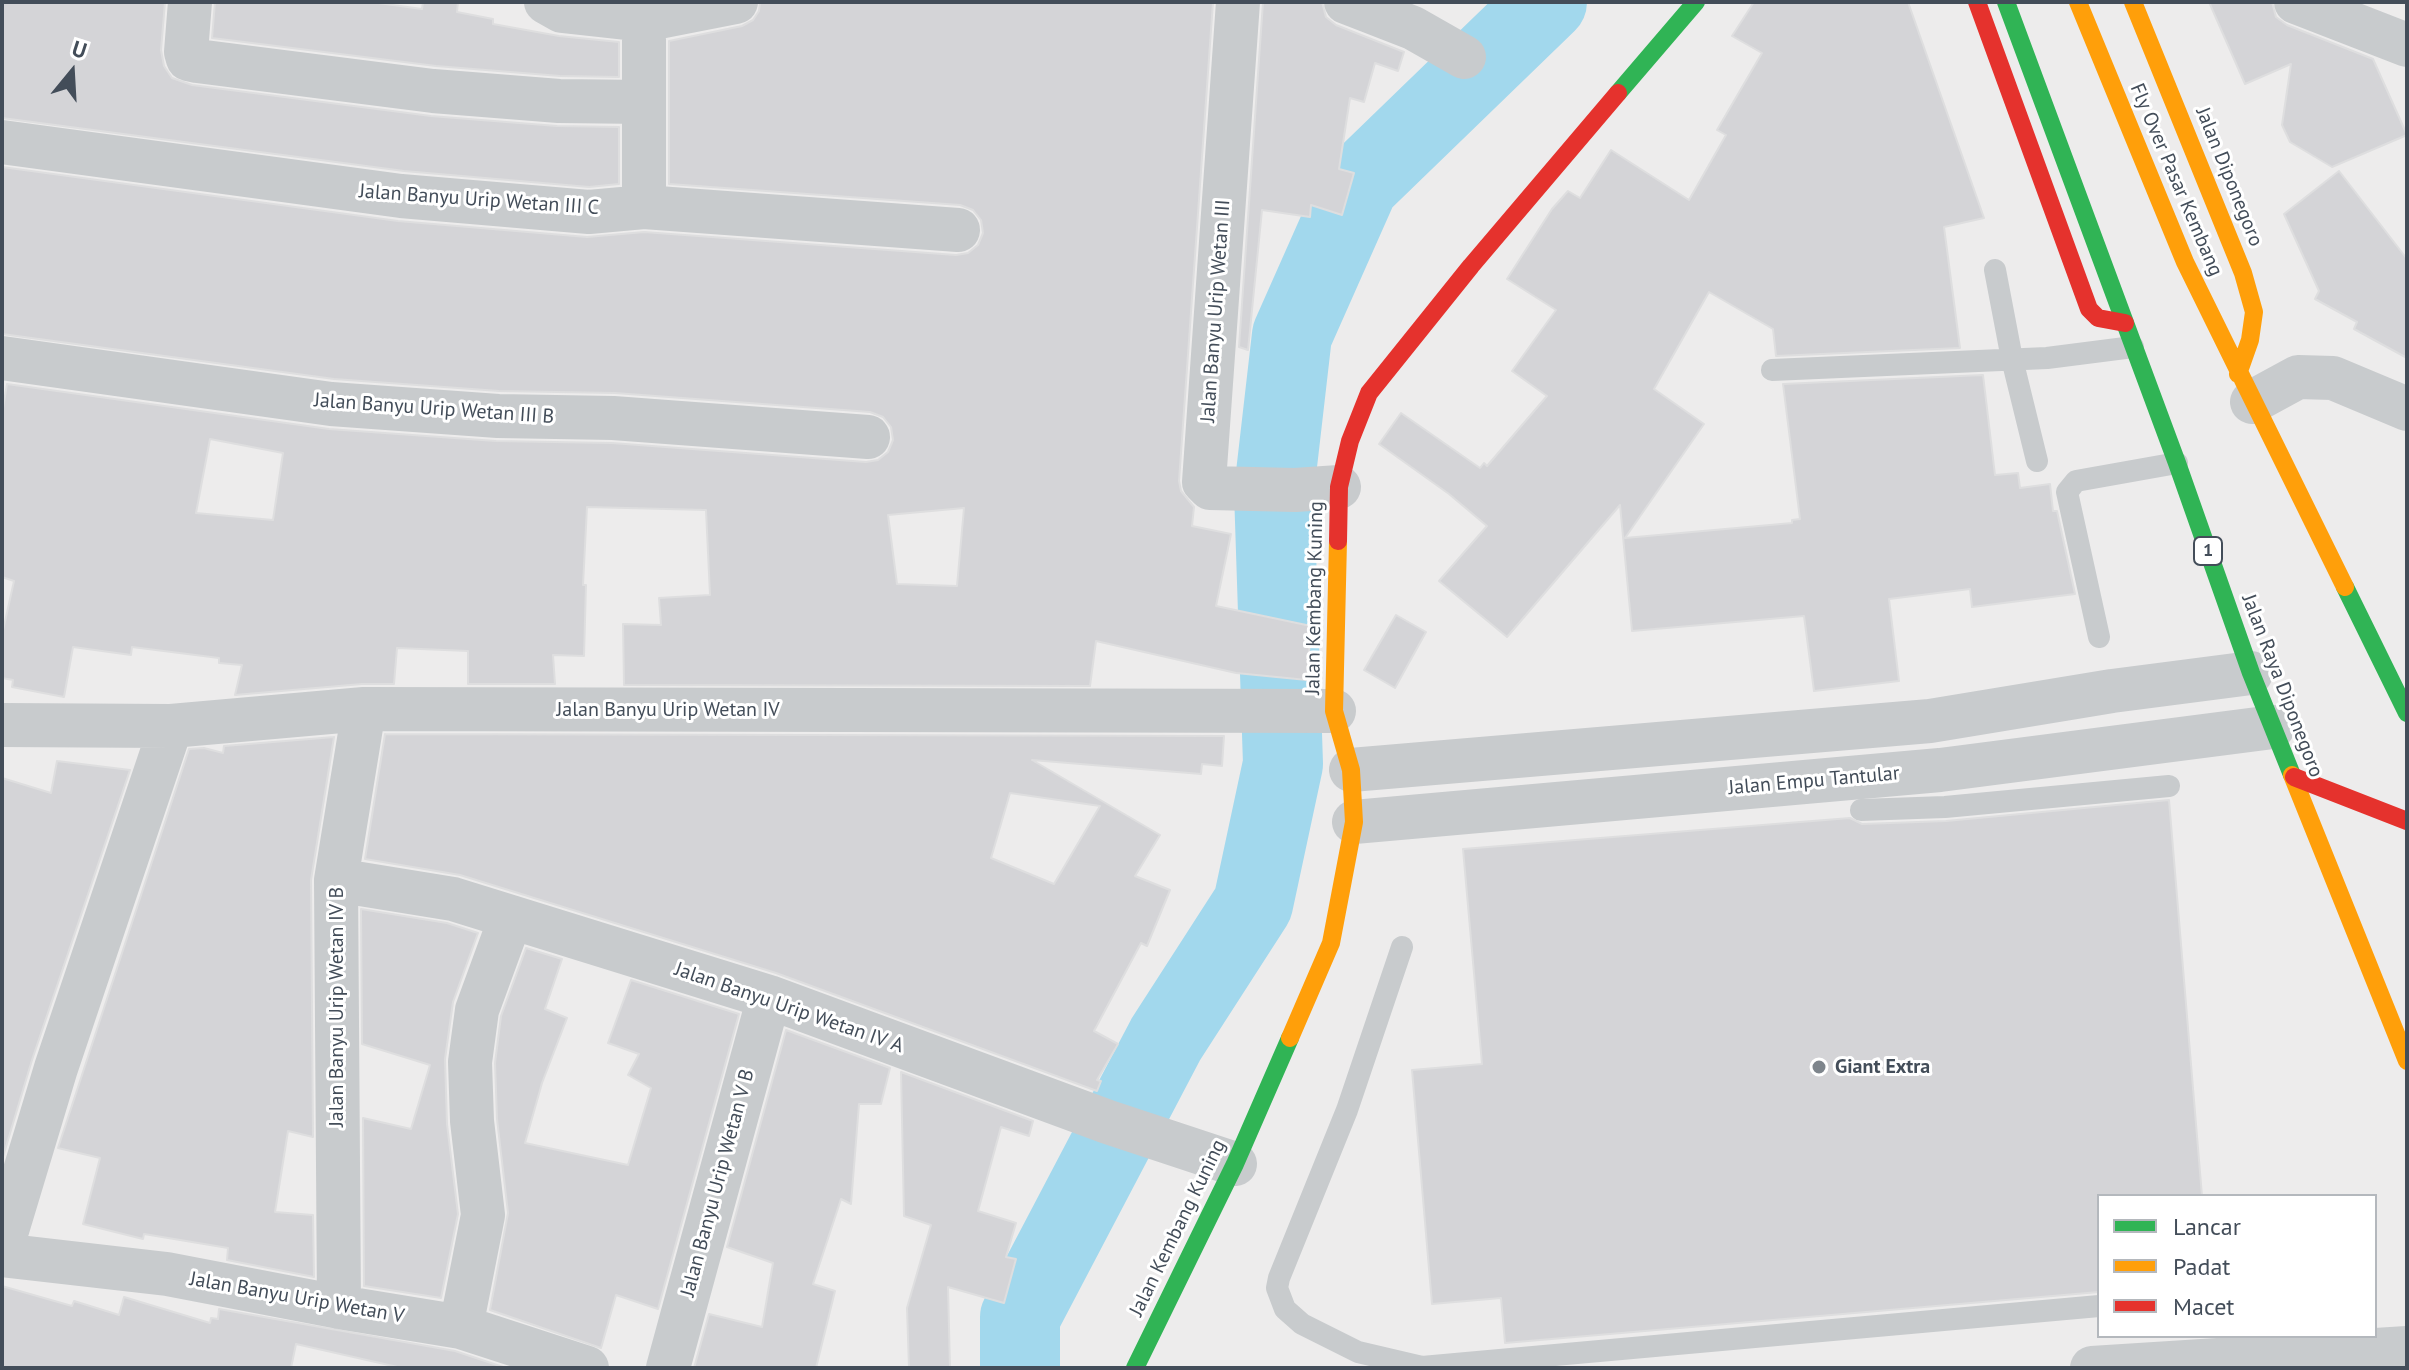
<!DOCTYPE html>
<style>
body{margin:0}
#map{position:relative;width:2409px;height:1370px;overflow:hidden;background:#edecec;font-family:"PT Sans",sans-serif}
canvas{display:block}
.frame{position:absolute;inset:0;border:4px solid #434d59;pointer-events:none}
.legend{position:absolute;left:2097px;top:1194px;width:280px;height:144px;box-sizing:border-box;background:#fff;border:2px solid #b4b8bd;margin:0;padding:10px 14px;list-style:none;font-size:24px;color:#434d59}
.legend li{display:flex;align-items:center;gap:16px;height:40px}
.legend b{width:40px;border:2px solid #b4b8bd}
.north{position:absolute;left:32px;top:32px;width:80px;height:80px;-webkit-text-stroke:6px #fff;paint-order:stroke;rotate:18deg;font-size:22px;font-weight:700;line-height:32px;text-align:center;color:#434d59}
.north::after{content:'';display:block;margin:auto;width:28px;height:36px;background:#434d59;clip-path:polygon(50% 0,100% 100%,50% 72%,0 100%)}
</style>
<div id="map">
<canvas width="2409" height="1370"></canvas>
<div class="frame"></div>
<ul class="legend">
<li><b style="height:10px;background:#30b455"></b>Lancar</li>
<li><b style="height:10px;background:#ff9f0a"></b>Padat</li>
<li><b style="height:10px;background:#e5322d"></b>Macet</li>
</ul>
<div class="north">U</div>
</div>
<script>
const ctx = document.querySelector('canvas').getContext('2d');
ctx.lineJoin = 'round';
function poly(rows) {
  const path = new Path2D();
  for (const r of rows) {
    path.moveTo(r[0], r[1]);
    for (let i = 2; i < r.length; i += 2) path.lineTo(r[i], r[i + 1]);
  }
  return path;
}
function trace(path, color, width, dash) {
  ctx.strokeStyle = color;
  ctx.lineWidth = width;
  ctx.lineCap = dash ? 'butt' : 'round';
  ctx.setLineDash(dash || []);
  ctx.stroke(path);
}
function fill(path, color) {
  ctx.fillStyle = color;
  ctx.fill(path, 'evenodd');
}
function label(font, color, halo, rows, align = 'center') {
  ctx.font = font + ' "PT Sans",sans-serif';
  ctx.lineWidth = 6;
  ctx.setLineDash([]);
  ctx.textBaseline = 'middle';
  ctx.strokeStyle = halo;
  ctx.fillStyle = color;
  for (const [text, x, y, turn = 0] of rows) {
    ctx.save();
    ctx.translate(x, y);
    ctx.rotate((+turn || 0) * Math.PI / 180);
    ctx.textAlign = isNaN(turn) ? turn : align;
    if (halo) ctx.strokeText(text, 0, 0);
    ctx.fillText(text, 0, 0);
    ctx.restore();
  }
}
trace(poly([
 [1020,1368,1020,1317,1166,1039,1253,904,1283,764,1274,491,1292,335,1359,184,1547,2]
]), '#a2d8ed', 80);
const building = poly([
 [2,2,165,2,161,50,164,66,172,78,192,85,431,116,557,126,619,127,619,184,589,187,404,171,2,118,2,2],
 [215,2,371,2,422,9,423,2,458,2,457,12,493,19,493,24,559,36,619,42,619,77,560,76,436,66,212,38,215,2],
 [760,2,1213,2,1179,481,1181,491,1194,507,1192,526,1231,534,1216,606,1311,626,1307,680,1236,673,1096,641,1090,686,624,685,623,624,661,625,659,598,710,595,706,510,587,507,583,585,586,585,584,656,553,655,555,684,468,684,468,651,397,648,394,684,362,684,235,695,242,665,219,663,219,658,132,647,131,655,73,647,64,697,12,687,13,680,2,678,2,635,14,581,2,577,2,414,7,384,329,429,496,441,612,443,866,462,878,460,888,452,893,440,891,427,883,417,870,412,615,393,499,391,334,379,2,334,2,167,398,221,587,237,644,232,956,255,968,253,978,245,983,233,981,220,973,210,960,205,669,184,669,41,742,26,753,20,759,11,760,2],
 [210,439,283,453,273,520,196,513,210,439],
 [964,508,957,586,897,584,888,515,964,508],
 [1263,2,1322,2,1326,17,1336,25,1404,52,1398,71,1375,63,1364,102,1350,98,1339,169,1354,173,1342,215,1311,205,1310,217,1262,210,1248,350,1239,347,1263,2],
 [1754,2,1908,2,1984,218,1944,227,1960,348,1776,356,1773,329,1709,292,1654,389,1704,424,1625,538,1792,523,1792,520,1800,519,1783,384,1983,375,1995,475,2018,473,2020,488,2050,484,2053,511,2057,511,2075,594,1972,607,1970,589,1889,599,1899,681,1814,691,1804,616,1632,631,1620,505,1507,637,1439,581,1487,526,1449,494,1379,444,1401,413,1480,468,1484,463,1487,466,1547,396,1512,371,1556,310,1507,279,1552,209,1568,191,1580,198,1611,150,1689,200,1726,135,1717,130,1762,53,1732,36,1754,2],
 [2209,2,2272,2,2276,17,2287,25,2373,59,2407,135,2332,167,2290,142,2282,125,2291,64,2245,84,2209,2],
 [2339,171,2407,259,2407,358,2354,329,2357,322,2315,299,2319,291,2284,214,2339,171],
 [1396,615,1426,632,1395,688,1364,670,1396,615],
 [385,734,1224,736,1222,766,1202,764,1201,774,1032,760,1160,835,1135,876,1170,890,1147,946,1141,943,1094,1031,1118,1044,1097,1080,1101,1081,1097,1091,776,973,460,875,365,859,385,734],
 [1010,793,1100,806,1054,884,991,858,1010,793],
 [334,737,311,880,313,1137,288,1131,275,1212,313,1215,314,1277,227,1260,228,1248,144,1234,143,1239,83,1224,100,1158,58,1148,189,749,204,748,223,753,224,746,334,737],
 [57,761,130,770,32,1060,2,1160,2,778,51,793,57,761],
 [2169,800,2202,1196,2099,1196,2099,1292,1505,1343,1501,1298,1432,1304,1412,1070,1482,1064,1463,849,1850,818,1862,824,1946,821,2169,800],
 [361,909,447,923,478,933,453,1002,445,1059,447,1124,458,1214,441,1298,364,1286,363,1118,411,1129,430,1065,362,1044,361,909],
 [526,948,562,959,545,1009,567,1018,542,1083,525,1143,628,1165,651,1088,628,1075,639,1054,608,1043,631,980,739,1014,658,1309,616,1295,601,1348,490,1310,508,1213,497,1119,495,1063,501,1016,526,948],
 [786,1030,890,1068,881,1104,859,1104,851,1204,841,1199,813,1284,835,1291,816,1368,694,1368,709,1314,762,1327,773,1263,727,1247,786,1030],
 [901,1072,1033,1121,1029,1136,1001,1127,978,1211,1016,1223,1006,1257,1016,1259,1004,1303,948,1287,950,1368,909,1368,907,1308,931,1225,904,1216,901,1072],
 [2,1286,72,1306,74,1301,119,1315,124,1297,210,1323,211,1318,218,1319,219,1309,455,1351,506,1368,402,1368,296,1344,291,1368,2,1368,2,1286]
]);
fill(building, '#d4d4d7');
trace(building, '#dededf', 2);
trace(poly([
 [1995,270,2012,359,2037,461],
 [1772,370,2047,358,2133,347],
 [2099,637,2067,492,2076,481,2177,463],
 [1861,810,1945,807,2169,786],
 [1402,947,1347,1110,1279,1278,1277,1288,1285,1309,1302,1324,1358,1352,1422,1367,2099,1306]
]), '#c8cbcd', 22);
trace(poly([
 [190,2,186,52,188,59,197,61,433,91,559,101,644,102],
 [546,2,562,11,644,20,736,2],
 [1238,2,1204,482,1210,488,1295,490,1339,487],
 [1346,2,1413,28,1464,57],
 [2296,2,2407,45],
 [2,142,401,196,589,212,644,207,958,230],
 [644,207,644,20],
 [2,358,331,404,498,416,613,418,868,437],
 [2252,402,2298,377,2333,378,2407,409],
 [2,725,171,726,364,709,1334,711],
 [1351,770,1930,721,2112,691,2251,673],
 [1354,822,1940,770,2273,727],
 [336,880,453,899,769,997,1108,1122,1235,1164],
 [2,1247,56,1068,171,726],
 [2,1255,167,1274,339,1307,461,1327,587,1368],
 [339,1307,336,880,364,709],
 [461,1327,483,1215,472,1121,470,1062,477,1010,511,917],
 [668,1368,769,997],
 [2092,1368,2407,1348]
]), '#c8cbcd', 44);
trace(poly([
 [2006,2,2177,463,2251,673,2292,775],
 [1618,93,1696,2],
 [2345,587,2407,713],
 [1135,1368,1235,1164,1290,1038]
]), '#30b455', 18);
trace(poly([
 [2078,2,2185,262,2345,587],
 [2133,2,2243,273,2254,312,2250,340,2238,374],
 [2292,775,2407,1061],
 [1290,1038,1331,943,1354,822,1351,770,1334,711,1338,541]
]), '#ff9f0a', 18);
trace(poly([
 [1977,2,2089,309,2098,318,2125,323],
 [1338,541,1339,487,1350,441,1369,393,1471,266,1618,93],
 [2294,777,2407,821]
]), '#e5322d', 18);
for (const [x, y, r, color] of [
 [1819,1067,8,"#7e858c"]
]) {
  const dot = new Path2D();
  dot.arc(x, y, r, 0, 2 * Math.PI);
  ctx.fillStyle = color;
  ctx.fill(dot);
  trace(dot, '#fff', 3);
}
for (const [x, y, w] of [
 [2208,551,28]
]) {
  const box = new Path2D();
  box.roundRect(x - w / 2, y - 14, w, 28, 6);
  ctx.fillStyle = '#fff';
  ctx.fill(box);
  trace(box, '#434d59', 2);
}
label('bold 18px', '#434d59', null, [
 ["1",2208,551]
]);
label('20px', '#434d59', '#fff', [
 ["Jalan Diponegoro",2229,177,68],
 ["Fly Over Pasar Kembang",2176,180,67],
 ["Jalan Banyu Urip Wetan III C",479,200,4],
 ["Jalan Banyu Urip Wetan III",1216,311,-86],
 ["Jalan Banyu Urip Wetan III B",434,409,4],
 ["Jalan Kembang Kuning",1315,598,-89],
 ["Jalan Raya Diponegoro",2282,686,69],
 ["Jalan Banyu Urip Wetan IV",668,710],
 ["Jalan Empu Tantular",1814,781,-5],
 ["Jalan Banyu Urip Wetan IV B",337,1007,-90],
 ["Jalan Banyu Urip Wetan IV A",789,1008,19],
 ["Jalan Banyu Urip Wetan V B",718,1183,-75],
 ["Jalan Kembang Kuning",1178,1228,-64],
 ["Jalan Banyu Urip Wetan V",297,1298,10]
]);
label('bold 20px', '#434d59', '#fff', [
 ["Giant Extra",1835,1067]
], 'left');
</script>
